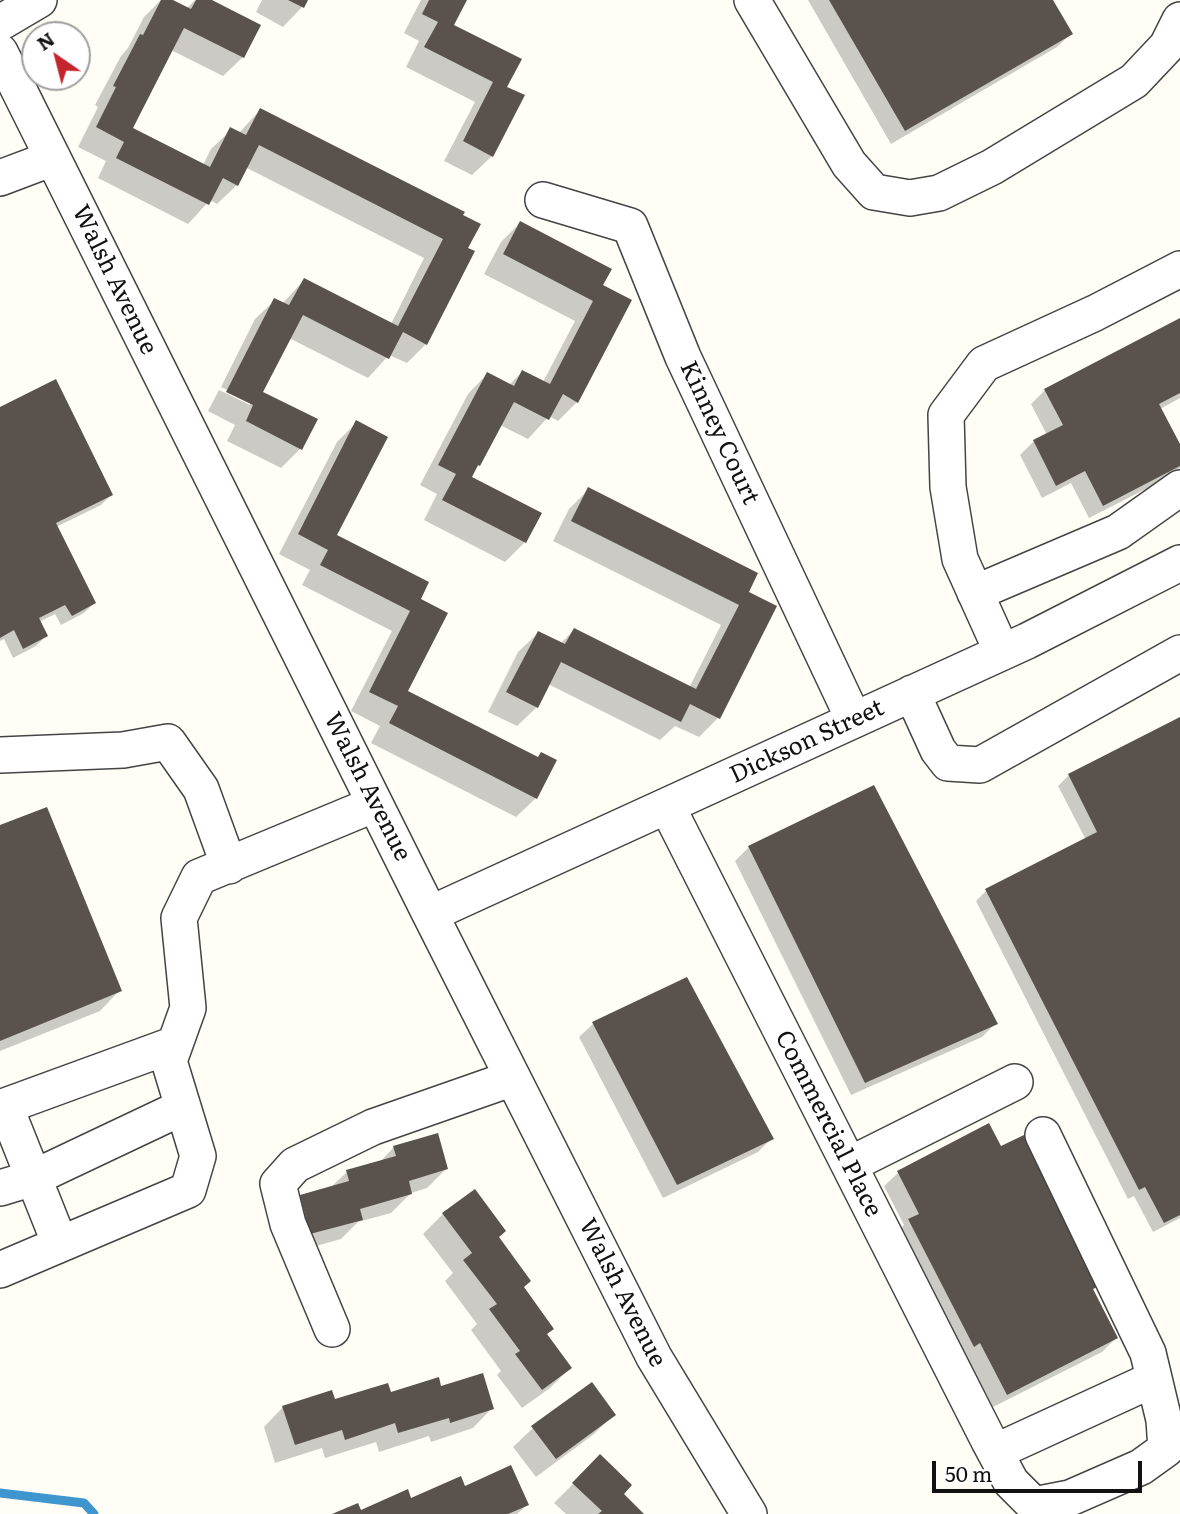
<!DOCTYPE html>
<style>
body{margin:0}
#map{position:relative;width:1180px;height:1514px;overflow:hidden;background:#fffdf5;font-family:Literata,serif}
canvas{display:block}
.north{position:absolute;left:21px;top:21px;width:70px;height:70px;box-sizing:border-box;background:#fff;border:2px solid #a0a0a0;border-radius:50%;rotate:325deg;font-size:19px;font-weight:700;line-height:28px;text-align:center;color:#111}
.north::after{content:'';display:block;margin:auto;width:24px;height:32px;background:#c4262e;clip-path:polygon(50% 0,100% 100%,50% 72%,0 100%)}
.scale{position:absolute;left:932px;top:1461px;width:210px;height:32px;box-sizing:border-box;border:4px solid #111;border-top:0;padding-left:9px;font-size:21px;line-height:24px;white-space:nowrap;color:#111;-webkit-text-stroke:5px #fff;paint-order:stroke}
</style>
<div id="map">
<canvas width="1180" height="1514"></canvas>
<div class="north">N</div>
<div class="scale">50 m</div>
</div>
<script>
const ctx = document.querySelector('canvas').getContext('2d');
ctx.lineJoin = 'round';
function fill(path, color) {
  ctx.fillStyle = color;
  ctx.fill(path, 'evenodd');
}
function poly(rows) {
  const path = new Path2D();
  for (const r of rows) {
    path.moveTo(r[0], r[1]);
    for (let i = 2; i < r.length; i += 2) path.lineTo(r[i], r[i + 1]);
  }
  return path;
}
function trace(path, color, width, dash) {
  ctx.strokeStyle = color;
  ctx.lineWidth = width;
  ctx.lineCap = dash ? 'butt' : 'round';
  ctx.setLineDash(dash || []);
  ctx.stroke(path);
}
function label(font, color, halo, rows, align = 'center') {
  ctx.font = font + ' Literata,serif';
  ctx.lineWidth = 7;
  ctx.setLineDash([]);
  ctx.textBaseline = 'middle';
  ctx.strokeStyle = halo;
  ctx.fillStyle = color;
  for (const [text, x, y, turn = 0] of rows) {
    ctx.save();
    ctx.translate(x, y);
    ctx.rotate((+turn || 0) * Math.PI / 180);
    ctx.textAlign = isNaN(turn) ? turn : align;
    if (halo) ctx.strokeText(text, 0, 0);
    ctx.fillText(text, 0, 0);
    ctx.restore();
  }
}
fill(poly([
 [161,0,169,0,186,9,195,0,208,0,243,57,223,76,171,50,131,129,203,165,211,149,231,130,238,134,260,110,466,249,426,344,407,363,389,355,368,378,289,338,261,393,301,448,281,468,227,441,235,425,208,411,219,390,250,405,250,401,221,387,255,319,275,300,282,304,304,280,391,324,424,258,245,167,237,185,217,204,210,200,188,224,98,178,106,161,78,147,98,107,95,105,121,56,128,48,144,17],
 [262,0,306,0,302,7,283,27,256,12],
 [421,0,465,0,452,25,505,87,492,156,472,175,444,161,475,102,406,67,419,41,404,33],
 [808,0,1051,0,1071,34,1057,47,891,144],
 [520,223,601,286,577,402,558,421,549,416,528,439,500,425,479,465,469,477,540,514,525,542,505,562,424,520,437,494,420,485,468,394,487,374,509,385,522,372,543,382,575,321,484,274,501,242],
 [1180,320,1180,398,1160,409,1180,448,1180,468,1173,475,1089,518,1071,483,1042,498,1020,455,1034,441,1047,435,1031,404,1045,390],
 [0,409,111,495,101,505,56,527,94,603,84,613,61,625,55,614,39,622,46,636,36,646,13,658,4,639,0,641],
 [356,423,335,536,418,599,405,691,536,798,516,817,371,743,380,726,351,711,392,631,302,585,310,570,279,554,337,442],
 [589,489,746,593,718,718,699,737,675,726,660,740,548,684,537,707,517,726,488,712,518,652,538,633,560,644,574,630,689,688,721,625,553,541,569,509],
 [1180,718,1180,1218,1153,1232,1134,1196,1128,1199,976,901,986,891,1086,840,1058,786,1069,775],
 [0,827,119,991,100,1011,0,1051],
 [749,847,996,1023,982,1037,851,1095,735,861],
 [686,979,772,1138,758,1152,663,1198,579,1037,593,1024],
 [394,1147,446,1169,427,1188,411,1193,391,1213,358,1222,341,1239,291,1253,281,1216,301,1197,330,1188,347,1172,379,1163],
 [898,1173,1098,1285,1092,1291,1116,1338,1102,1352,993,1407,966,1356,960,1359,895,1234,904,1225,884,1186],
 [474,1191,545,1335,570,1368,550,1388,522,1408,497,1375,501,1371,471,1330,477,1324,445,1281,453,1273,423,1234,443,1214],
 [440,1388,492,1408,473,1428,431,1442,429,1436,379,1452,376,1442,325,1458,322,1448,275,1463,264,1427,283,1407],
 [613,1415,594,1434,536,1477,513,1447,533,1428],
 [600,1457,622,1494,642,1514,566,1514,554,1503],
 [464,1488,527,1505,517,1514,337,1514,360,1512]
]), '#0003');
trace(poly([
 [0,1493,84,1503,94,1514]
]), '#3f96cf', 9);
fill(poly([
 [161,0,173,0,191,9,196,0,212,0,261,25,244,58,184,28,133,128,210,167,230,127,246,135,260,108,465,212,463,215,481,224,468,248,475,251,427,345,403,332,389,359,303,315,263,392,318,419,302,450,246,421,253,405,226,392,274,298,289,305,304,278,398,326,443,239,259,145,238,186,223,178,209,205,116,158,124,142,96,127,116,87,113,86,140,34,143,35],
 [288,0,308,0,304,8],
 [429,0,467,0,454,25,522,59,507,87,525,95,493,157,463,141,493,82,424,47,438,22,422,14],
 [829,0,1053,0,1073,34,905,131],
 [520,221,612,269,603,285,632,300,578,403,563,394,549,420,514,402,480,466,478,465,472,477,542,513,526,543,442,500,456,474,438,465,487,372,514,386,522,370,550,384,593,301,503,254],
 [1180,318,1180,393,1159,404,1180,444,1180,466,1103,506,1085,471,1056,486,1033,440,1063,425,1044,389],
 [56,379,113,495,56,523,96,603,72,616,65,605,39,618,48,636,23,649,14,630,0,638,0,407],
 [356,420,388,437,337,535,429,582,421,599,448,613,408,691,538,757,541,752,557,760,537,799,389,723,398,706,369,692,410,611,320,565,328,550,298,534],
 [588,487,758,573,749,592,777,606,720,719,690,704,681,722,561,662,538,708,506,692,538,631,565,644,574,628,696,689,739,605,571,521],
 [1180,717,1180,1215,1164,1223,1145,1187,1139,1190,985,889,1097,832,1068,774],
 [874,785,998,1024,865,1083,748,846],
 [47,807,122,991,0,1041,0,825],
 [687,977,774,1139,677,1185,592,1022],
 [989,1123,1001,1146,1024,1135,1100,1285,1093,1289,1118,1338,1007,1395,980,1343,974,1347,908,1219,919,1214,897,1171],
 [438,1133,448,1169,409,1181,412,1194,360,1209,363,1220,310,1234,300,1195,349,1181,346,1170,396,1156,393,1146],
 [475,1189,506,1231,499,1237,531,1281,524,1287,554,1329,547,1334,572,1368,542,1390,515,1354,520,1351,489,1309,497,1304,463,1260,472,1253,442,1213],
 [483,1373,494,1409,450,1423,449,1418,398,1433,395,1423,345,1440,342,1430,295,1445,282,1406,332,1390,335,1399,388,1383,391,1392,439,1377,441,1386],
 [592,1382,616,1415,556,1459,531,1426],
 [600,1454,632,1485,624,1494,644,1514,598,1514,602,1511,572,1483],
 [511,1465,529,1505,508,1514,332,1514,358,1503,361,1510,408,1489,411,1498,461,1476,465,1486]
]), '#5a524d');
const minor = poly([
 [752,0,849,164,874,192,910,198,939,193,992,167,1134,81,1167,46,1180,20],
 [0,23,39,0],
 [0,52,430,914,654,1357,749,1514],
 [0,178,53,158],
 [543,200,630,226,683,357,854,720],
 [975,593,1118,532,1180,488],
 [1002,652,960,559,948,487,946,415,984,364,1095,313,1180,269],
 [912,693,938,750,948,763,980,765,1180,653],
 [0,755,123,750,168,742,201,789,229,866],
 [667,806,989,1441,1011,1482,1034,1505,1070,1498,1141,1467,1166,1449,1164,1420,1148,1353,1043,1135],
 [430,914,1027,641,1180,563],
 [5,1106,60,1244],
 [0,1108,175,1044],
 [849,1165,1015,1082],
 [0,1188,33,1178,183,1107],
 [0,1270,188,1190,198,1156,169,1061,188,1008,179,918,199,877,375,804],
 [332,1329,288,1224,278,1184,295,1165,373,1127,513,1078],
 [995,1452,1154,1379]
]);
trace(minor, '#444', 38);
trace(minor, '#fff', 35);
label('24px', '#111', '#fff', [
 ["Walsh Avenue",114,280,64],
 ["Kinney Court",719,433,65],
 ["Dickson Street",807,742,-25],
 ["Walsh Avenue",367,787,63],
 ["Commercial Place",828,1124,63],
 ["Walsh Avenue",622,1293,63]
]);
</script>
